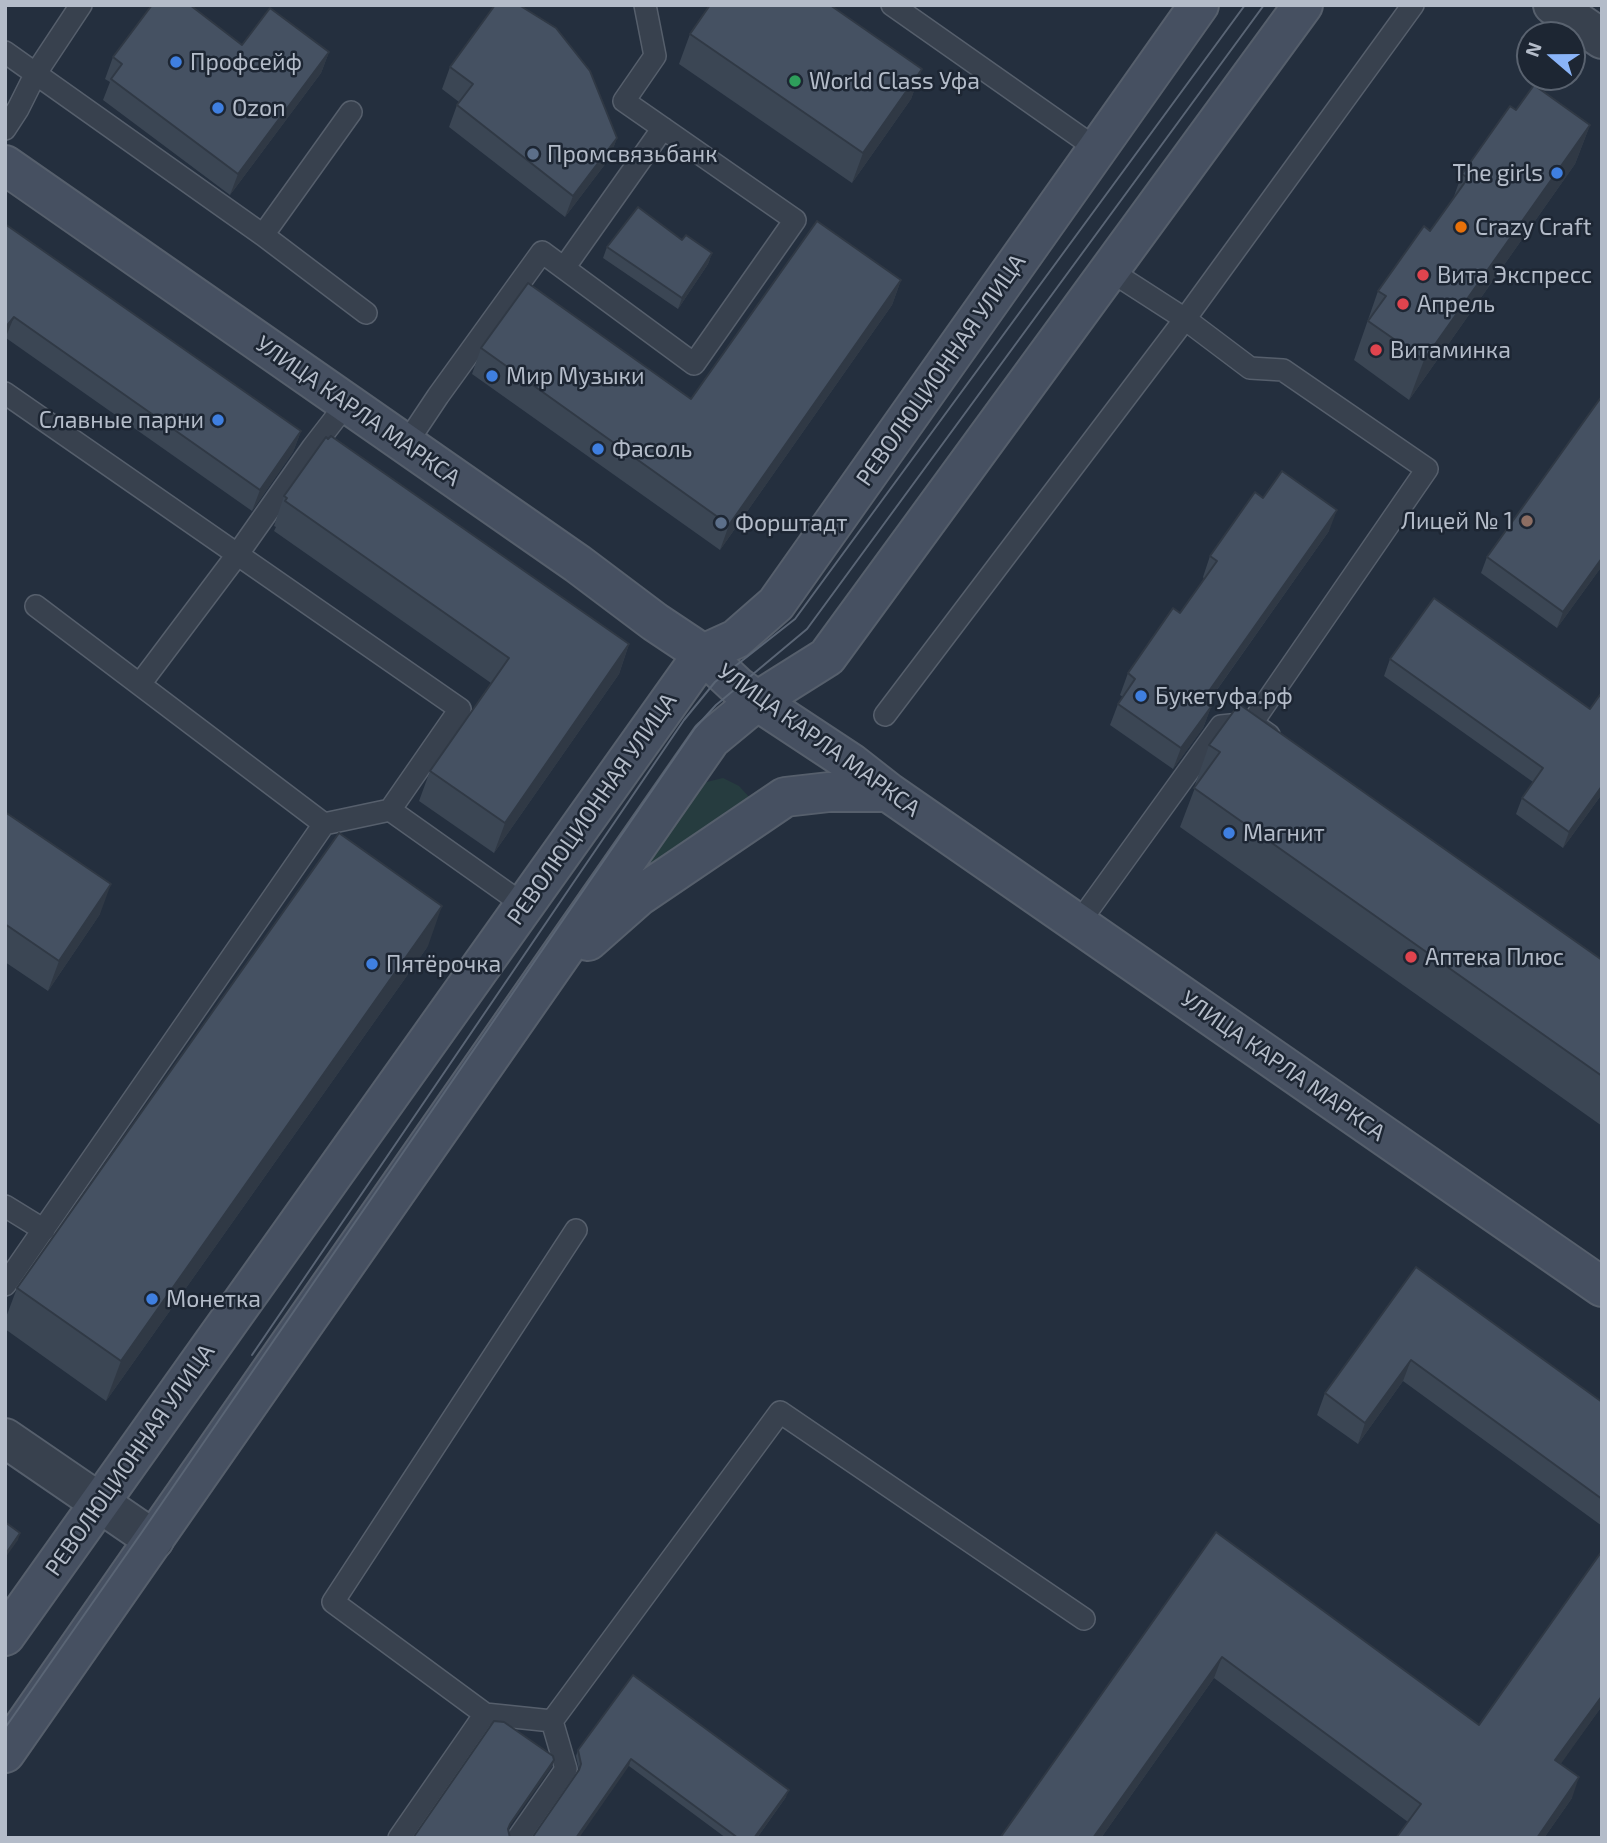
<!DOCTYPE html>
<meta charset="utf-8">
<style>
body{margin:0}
#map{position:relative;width:1607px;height:1843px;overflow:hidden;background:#242f3e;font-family:"Exo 2",sans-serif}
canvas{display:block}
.frame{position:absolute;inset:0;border:7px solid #b4bcc9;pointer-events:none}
.north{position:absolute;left:1516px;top:21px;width:70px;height:70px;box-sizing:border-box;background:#1d2633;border:2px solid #59626f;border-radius:50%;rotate:290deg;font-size:19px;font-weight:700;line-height:28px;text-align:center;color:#b4bcc9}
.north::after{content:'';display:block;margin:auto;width:24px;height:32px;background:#8ab4f8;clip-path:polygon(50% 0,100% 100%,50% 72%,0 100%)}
</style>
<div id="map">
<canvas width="1607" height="1843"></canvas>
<div class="frame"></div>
<div class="north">N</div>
</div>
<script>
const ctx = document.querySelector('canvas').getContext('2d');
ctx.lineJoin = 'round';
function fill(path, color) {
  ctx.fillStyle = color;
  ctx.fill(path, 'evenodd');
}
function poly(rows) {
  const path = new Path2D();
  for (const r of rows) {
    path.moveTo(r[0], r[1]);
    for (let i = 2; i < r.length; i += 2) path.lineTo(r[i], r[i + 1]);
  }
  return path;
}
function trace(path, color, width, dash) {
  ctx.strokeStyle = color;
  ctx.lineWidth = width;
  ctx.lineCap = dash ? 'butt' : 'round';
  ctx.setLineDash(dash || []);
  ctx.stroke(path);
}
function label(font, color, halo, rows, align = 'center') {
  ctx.font = font + ' "Exo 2",sans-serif';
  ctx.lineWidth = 5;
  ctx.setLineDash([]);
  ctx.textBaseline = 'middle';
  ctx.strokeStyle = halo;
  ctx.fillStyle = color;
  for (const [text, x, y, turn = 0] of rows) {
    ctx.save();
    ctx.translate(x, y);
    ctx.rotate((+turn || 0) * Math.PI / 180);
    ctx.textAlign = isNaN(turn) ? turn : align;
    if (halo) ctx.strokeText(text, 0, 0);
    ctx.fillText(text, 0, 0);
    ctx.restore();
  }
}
fill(poly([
 [723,778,739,786,752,800,636,879,698,784]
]), '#263c3f');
const lane = poly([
 [892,5,1097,149],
 [5,52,263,235,366,313],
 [5,129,18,109,36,73,81,5],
 [263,235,351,112],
 [564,268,663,128],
 [1109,270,1185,319,1250,368,1283,370,1427,469,1252,723,1269,735],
 [5,393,460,709,390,810,524,905],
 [406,444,438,396,542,252,694,364,795,220,624,101,655,56,645,5],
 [140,684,237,555,313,447,347,403],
 [885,715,1185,319,1413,5],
 [324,824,390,810],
 [1078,924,1221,726,1251,723],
 [5,1206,44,1230],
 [5,1285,324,824,36,606],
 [485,1714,552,1721],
 [399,1838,485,1714,333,1602,576,1230],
 [518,1838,566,1769,552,1721,780,1412,1084,1619]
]);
const street = poly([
 [1553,5,1602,39],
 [5,1438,154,1540]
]);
const secondary = poly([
 [5,165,578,564,655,622,703,654,737,686,757,701,851,763,888,792,1602,1287],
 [588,941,639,896,785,797,829,792,888,792],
 [5,1636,703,654,736,639,776,604,1199,5],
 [5,1753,711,739,757,701,827,657,1303,5]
]);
trace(lane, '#565f6c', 24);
trace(street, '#565f6c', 42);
trace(secondary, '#565f6c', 42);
trace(lane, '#38414e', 21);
trace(street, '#38414e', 38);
trace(secondary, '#465061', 38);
trace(poly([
 [252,1355,684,720,715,682,795,619,1245,5],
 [5,1728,142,1532,695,728,716,705,807,629,1264,5]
]), '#5a6575', 2);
fill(poly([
 [690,34,922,69,911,99,852,183,679,64],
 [242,45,329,52,321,73,230,195,103,100,110,82,105,79,113,57],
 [450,67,617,138,609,159,565,217,449,127,457,105,459,102,442,89],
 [1516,110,1590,125,1575,164,1409,400,1354,360,1378,291,1430,231,1453,199,1462,174],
 [5,224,301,431,293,452,252,511,6,338,5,339],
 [682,240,712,253,708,264,678,309,603,258,607,247],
 [901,280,892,305,720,550,472,374,481,348,691,399],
 [1602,396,1602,566,1557,628,1481,573,1487,557],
 [284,496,629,644,619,674,494,853,419,801,430,771,491,683,274,531,276,527,274,526],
 [1263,498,1329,531,1207,704,1211,707,1203,728,1173,769,1110,725,1118,704,1123,697,1120,695,1128,673,1180,613,1204,579,1203,577,1210,556],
 [1390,659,1590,709,1602,692,1602,794,1563,848,1516,814,1522,798,1533,782,1384,676],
 [1209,745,1602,960,1602,1126,1180,827,1196,785,1195,785],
 [5,812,100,914,48,991,5,962],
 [428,946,106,1401,5,1329,5,1320,17,1288],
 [1416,1267,1602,1402,1602,1526,1403,1381,1358,1444,1317,1415,1325,1393],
 [1216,1532,1479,1725,1602,1551,1602,1706,1560,1764,1572,1798,1544,1838,1396,1838,1408,1822,1214,1678,1101,1838,1000,1838],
 [633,1675,786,1797,757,1838,726,1838,629,1766,579,1770,576,1756,578,1750]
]), '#3b4654');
fill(poly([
 [329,52,321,73,230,195,238,174],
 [922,69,911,99,852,183,863,153],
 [1590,125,1575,164,1409,400,1424,360],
 [617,138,609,159,565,217,573,196],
 [712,253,708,264,678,309,682,298],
 [901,280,892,305,720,550,729,525],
 [14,317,5,339,5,328],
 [301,431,293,452,252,511,260,490],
 [1337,510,1329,531,1194,722,1202,701],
 [1602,558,1602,566,1557,628,1563,612],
 [629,644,619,674,494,853,505,823],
 [1211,707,1203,728,1173,769,1181,748],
 [1602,786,1602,794,1563,848,1569,832],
 [111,884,100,914,48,991,59,961],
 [442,906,428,946,106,1401,121,1361],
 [1411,1360,1403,1381,1358,1444,1365,1423],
 [20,1533,18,1540,5,1558,5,1555],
 [1222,1657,1214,1678,1101,1838,1093,1838],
 [1602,1696,1602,1706,1548,1782,1555,1760],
 [631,1759,629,1766,579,1838,576,1838],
 [554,1760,552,1767,507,1830,510,1824],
 [1579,1777,1572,1798,1544,1838,1537,1838],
 [789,1790,786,1797,757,1838,754,1838]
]), '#303945');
const building = poly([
 [152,5,190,5,242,45,270,8,329,52,238,174,111,79,122,64,113,57,152,5],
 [495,5,519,5,556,28,590,71,617,138,573,196,457,105,473,84,450,67,495,5],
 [710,5,830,5,922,69,863,153,690,34,710,5],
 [1534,85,1590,125,1424,360,1368,321,1386,296,1378,291,1424,226,1430,231,1468,178,1462,174,1510,106,1516,110,1534,85],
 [638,207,682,240,686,235,712,253,682,298,607,247,638,207],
 [817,221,901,280,729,525,481,348,528,283,691,399,817,221],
 [5,224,301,431,260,490,14,317,5,328,5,224],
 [1602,396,1602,558,1563,612,1487,557,1602,396],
 [331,436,629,644,505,823,430,771,509,658,285,501,287,498,284,496,326,437,328,439,331,436],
 [1282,471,1337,510,1202,701,1211,707,1181,748,1118,704,1135,679,1128,673,1173,608,1180,613,1217,561,1210,556,1255,492,1263,498,1282,471],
 [1434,598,1590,709,1602,692,1602,786,1569,832,1522,798,1543,768,1390,659,1434,598],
 [1239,704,1602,960,1602,1076,1194,788,1220,752,1209,745,1239,704],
 [5,812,111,884,59,961,5,924,5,812],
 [339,833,442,906,121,1361,17,1288,339,833],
 [1416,1267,1602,1402,1602,1499,1411,1360,1365,1423,1325,1393,1416,1267],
 [5,1522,20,1533,5,1555,5,1522],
 [1216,1532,1479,1725,1602,1551,1602,1696,1555,1760,1579,1777,1537,1838,1396,1838,1421,1804,1222,1657,1093,1838,1000,1838,1216,1532],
 [633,1675,789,1790,754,1838,738,1838,631,1759,576,1838,532,1838,579,1770,581,1764,578,1750,633,1675],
 [494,1721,504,1722,553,1756,554,1760,510,1824,508,1829,510,1838,413,1838,494,1721]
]);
fill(building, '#455162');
trace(building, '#303945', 2);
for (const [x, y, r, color] of [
 [176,62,7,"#3f7fe0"],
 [795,81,7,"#2e9e5b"],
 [218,108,7,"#3f7fe0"],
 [533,154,7,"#5c6f8a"],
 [1557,173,7,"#3f7fe0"],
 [1461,227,7,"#e8710a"],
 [1423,275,7,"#e0444e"],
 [1403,304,7,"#e0444e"],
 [1376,350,7,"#e0444e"],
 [492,376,7,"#3f7fe0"],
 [218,420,7,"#3f7fe0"],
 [598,449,7,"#3f7fe0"],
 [1527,521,7,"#8d6e63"],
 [721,523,7,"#5c6f8a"],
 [1141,696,7,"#3f7fe0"],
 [1229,833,7,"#3f7fe0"],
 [1411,957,7,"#e0444e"],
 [372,964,7,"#3f7fe0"],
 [152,1299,7,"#3f7fe0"]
]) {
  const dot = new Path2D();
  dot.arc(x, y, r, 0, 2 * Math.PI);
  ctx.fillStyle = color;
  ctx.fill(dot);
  trace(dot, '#1d2633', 2.5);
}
label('23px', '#b4bcc9', '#1d2633', [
 ["Профсейф",190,62],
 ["World Class Уфа",809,81],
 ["Ozon",232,108],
 ["Промсвязьбанк",547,154],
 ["The girls",1543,173,"right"],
 ["Crazy Craft",1475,227],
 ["Вита Экспресс",1437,275],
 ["Апрель",1417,304],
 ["Витаминка",1390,350],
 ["Мир Музыки",506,376],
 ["Славные парни",204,420,"right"],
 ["Фасоль",612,449],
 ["Лицей № 1",1513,521,"right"],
 ["Форштадт",735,523],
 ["Букетуфа.рф",1155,696],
 ["Магнит",1243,833],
 ["Аптека Плюс",1425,957],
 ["Пятёрочка",386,964],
 ["Монетка",166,1299]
], 'left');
label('23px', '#b4bcc9', '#1d2633', [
 ["РЕВОЛЮЦИОННАЯ УЛИЦА",941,370,-55],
 ["УЛИЦА КАРЛА МАРКСА",358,411,35],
 ["УЛИЦА КАРЛА МАРКСА",819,740,36],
 ["РЕВОЛЮЦИОННАЯ УЛИЦА",592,809,-55],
 ["УЛИЦА КАРЛА МАРКСА",1283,1066,35],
 ["РЕВОЛЮЦИОННАЯ УЛИЦА",130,1460,-55]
]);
</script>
